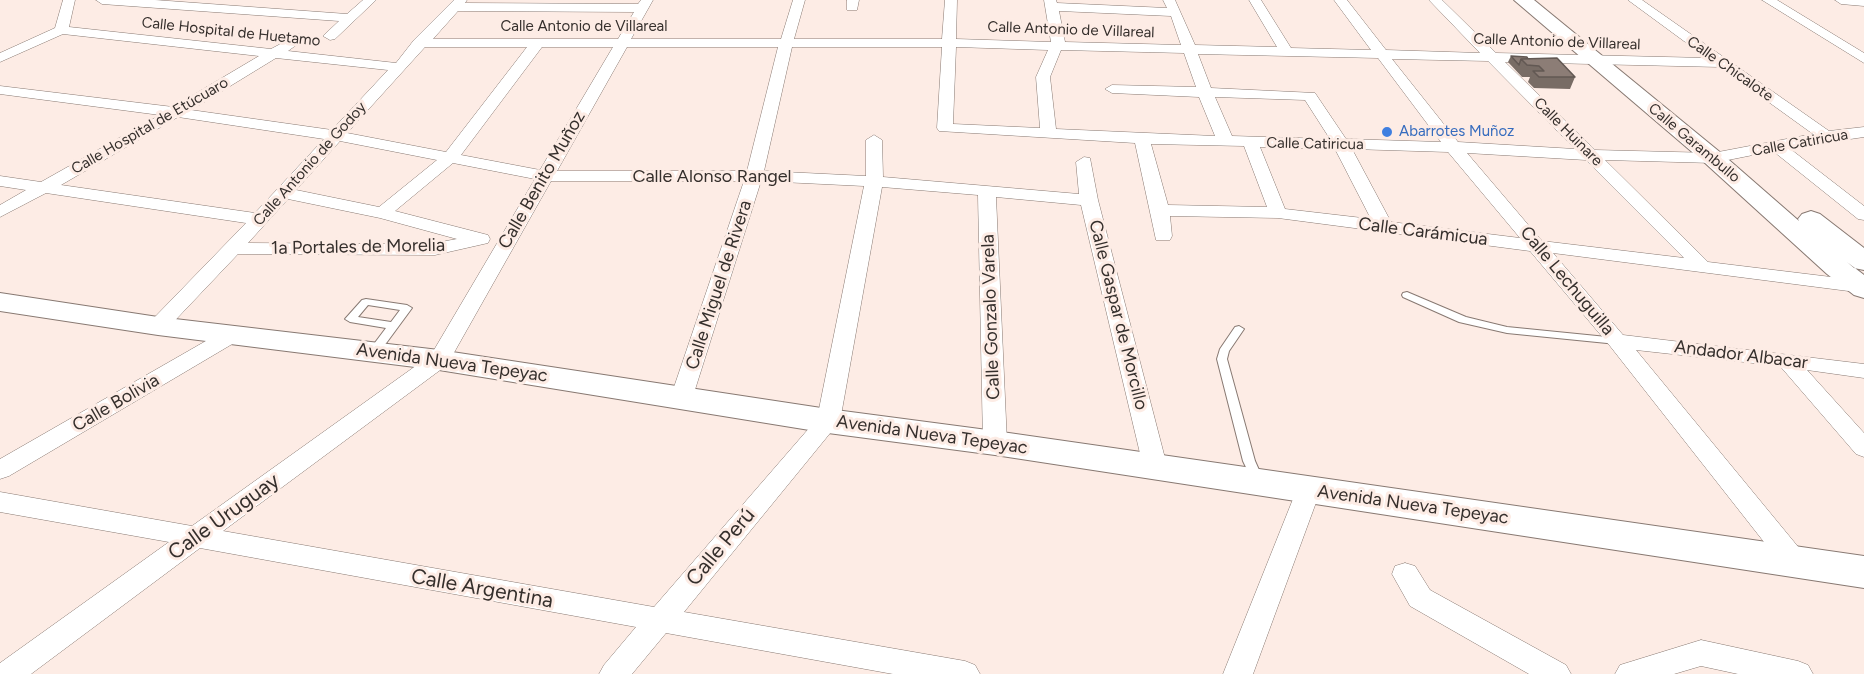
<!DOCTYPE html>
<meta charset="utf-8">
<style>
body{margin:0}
canvas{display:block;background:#fdece5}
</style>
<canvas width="1864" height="674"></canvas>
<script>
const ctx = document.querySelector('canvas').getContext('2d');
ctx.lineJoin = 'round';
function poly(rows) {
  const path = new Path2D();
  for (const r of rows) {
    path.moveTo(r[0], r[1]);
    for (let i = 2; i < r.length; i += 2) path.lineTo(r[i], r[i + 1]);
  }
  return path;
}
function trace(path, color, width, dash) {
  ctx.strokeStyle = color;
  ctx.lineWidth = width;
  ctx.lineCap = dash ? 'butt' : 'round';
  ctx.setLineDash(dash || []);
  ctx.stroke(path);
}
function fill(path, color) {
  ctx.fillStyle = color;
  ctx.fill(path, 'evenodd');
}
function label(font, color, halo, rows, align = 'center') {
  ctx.font = font + ' Figtree,sans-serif';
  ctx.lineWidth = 6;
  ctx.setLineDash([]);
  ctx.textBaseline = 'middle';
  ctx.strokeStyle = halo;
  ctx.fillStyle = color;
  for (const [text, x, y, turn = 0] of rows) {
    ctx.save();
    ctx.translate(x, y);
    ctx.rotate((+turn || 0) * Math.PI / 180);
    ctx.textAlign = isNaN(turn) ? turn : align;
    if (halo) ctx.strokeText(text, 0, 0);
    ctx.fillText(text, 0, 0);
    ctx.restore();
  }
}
const lane = poly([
 [1407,292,1466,317,1507,327,1617,338,1622,341,1617,344,1507,333,1459,322,1403,297,1402,295,1403,293,1407,292],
 [366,299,407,305,412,308,387,342,377,354,373,355,368,352,386,328,350,322,345,319,362,300,366,299],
 [368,305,400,310,391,322,358,317,368,305],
 [1239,326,1244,329,1229,351,1227,359,1255,461,1263,479,1261,482,1257,484,1253,482,1243,461,1217,359,1220,349,1235,327,1239,326]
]);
const street = poly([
 [63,0,75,0,69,27,271,49,299,34,306,38,288,51,396,63,414,40,454,0,467,0,465,3,638,4,641,0,653,0,631,39,781,39,793,0,805,0,794,39,942,39,945,0,957,0,956,39,1051,42,1044,0,1056,0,1057,3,1167,8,1163,0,1175,0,1195,45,1277,47,1249,0,1261,0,1291,48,1371,50,1334,0,1347,0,1386,50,1480,53,1429,0,1442,0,1496,53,1707,58,1628,0,1642,0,1829,131,1864,127,1864,137,1789,148,1864,206,1864,220,1858,219,1773,151,1713,163,1605,160,1708,262,1864,281,1864,293,1553,253,1623,335,1864,364,1864,378,1807,370,1864,433,1864,457,1856,454,1780,366,1636,350,1804,554,1808,562,1804,570,1795,573,1786,570,1610,346,1530,251,1278,218,1170,216,1172,236,1170,240,1156,240,1135,143,939,131,937,128,942,47,792,47,764,171,866,176,866,140,874,135,882,140,883,177,1079,194,1076,162,1084,157,1090,158,1098,200,1167,466,1164,472,1155,475,1146,472,1143,466,1081,205,996,197,1007,443,1003,449,995,452,987,449,983,443,978,195,882,187,840,421,684,612,965,661,975,665,980,674,893,674,666,633,632,674,599,674,604,665,636,627,200,548,31,674,0,674,0,663,169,542,0,512,0,492,192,526,431,355,535,179,453,163,395,211,488,235,490,239,488,243,435,255,238,254,165,331,158,333,151,331,148,326,151,321,246,223,46,193,0,217,0,205,26,190,0,186,0,176,41,182,160,115,0,94,0,86,173,107,259,56,63,34,0,62,0,53,55,28,63,0],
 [458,11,634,12,618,39,433,39,458,11],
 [1059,11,1171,16,1181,45,1065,42,1059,11],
 [425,47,527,47,446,152,347,133,425,47],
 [542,47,613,47,540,170,461,155,542,47],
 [627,47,778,47,747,171,557,171,627,47],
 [956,47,1048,50,1036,77,1040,128,953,124,956,47],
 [1061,50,1184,53,1196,87,1112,85,1105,89,1112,93,1199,97,1215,136,1056,129,1050,77,1061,50],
 [1198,54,1378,58,1441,142,1346,139,1315,93,1211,88,1198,54],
 [276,58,388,70,332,130,191,110,276,58],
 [1392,59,1488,61,1575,149,1458,142,1392,59],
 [1505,62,1720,67,1813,134,1713,153,1595,150,1505,62],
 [1215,97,1305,100,1330,139,1232,136,1215,97],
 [178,117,324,139,255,213,61,185,178,117],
 [340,141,437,160,379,207,296,190,340,141],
 [1151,144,1244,146,1267,207,1168,205,1151,144],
 [1260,147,1335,149,1371,219,1285,209,1260,147],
 [1352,149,1448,152,1520,238,1391,222,1352,149],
 [1467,153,1586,160,1684,258,1542,241,1467,153],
 [551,181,744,181,671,396,674,401,682,404,690,401,693,396,761,181,864,186,817,419,654,607,223,531,447,365,551,181],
 [288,199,380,218,457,239,435,243,392,244,248,243,288,199],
 [96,0,155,0,347,14,363,0,376,0,335,39,330,40,323,36,339,21,102,4,96,0],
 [847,0,859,0,857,10,847,10,847,0],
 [1762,0,1777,0,1864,53,1864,63,1762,0],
 [1835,0,1864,0,1864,6,1841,4,1835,0],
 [232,328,239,330,242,335,239,340,9,476,0,479,0,459,225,330,232,328],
 [1309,480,1318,482,1321,489,1253,674,1223,674,1297,489,1300,482,1309,480],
 [1405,563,1415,566,1430,590,1566,665,1571,674,1529,674,1410,606,1392,574,1395,566,1405,563],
 [1701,640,1798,661,1808,665,1813,674,1738,674,1701,666,1674,674,1615,674,1620,665,1701,640]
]);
const secondary = poly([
 [1514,0,1534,0,1721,153,1799,221,1798,219,1802,214,1811,211,1820,214,1864,248,1864,270,1854,268,1833,250,1847,262,1864,275,1864,298,1854,295,1827,274,1705,163,1514,0],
 [0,293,158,317,439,350,828,409,995,431,1864,556,1864,588,995,455,828,433,439,370,158,335,0,311,0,293]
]);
trace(lane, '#887972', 2);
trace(street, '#887972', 1);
trace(secondary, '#887972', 2);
fill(lane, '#fff');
fill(street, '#fff');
fill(secondary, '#fff');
fill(poly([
 [1511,56,1528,59,1575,77,1570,89,1534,88,1528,82,1530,77,1522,77,1508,62]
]), '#786c65');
const building = poly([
 [1511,56,1527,57,1528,59,1521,59,1519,65,1511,56],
 [1557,58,1575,77,1539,77,1533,71,1544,71,1539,66,1527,65,1521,59,1557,58]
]);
fill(building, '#8c7d76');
trace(building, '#625853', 1.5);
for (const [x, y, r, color] of [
 [1387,132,6,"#3f7fe0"]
]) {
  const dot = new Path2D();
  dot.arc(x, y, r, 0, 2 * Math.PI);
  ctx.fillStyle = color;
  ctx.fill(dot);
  trace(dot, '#fdece5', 2);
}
label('15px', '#352f2c', '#fdece5', [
 ["Calle Antonio de Villareal",584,27],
 ["Calle Antonio de Villareal",1071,30,2],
 ["Calle Hospital de Huetamo",231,32,6],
 ["Calle Antonio de Villareal",1557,42,2],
 ["Calle Chicalote",1730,69,35],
 ["Calle Hospital de Etúcuaro",150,126,-30],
 ["Calle Huinare",1568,132,45],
 ["Calle Garambullo",1694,143,40],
 ["Calle Catiricua",1800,143,-10],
 ["Calle Catiricua",1315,144,1],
 ["Calle Antonio de Godoy",310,164,-48]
]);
label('15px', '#366cbe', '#fdece5', [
 ["Abarrotes Muñoz",1399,132]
], 'left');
label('18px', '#352f2c', '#fdece5', [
 ["Calle Alonso Rangel",712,177],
 ["Calle Benito Muñoz",542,180,-60],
 ["Calle Carámicua",1423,232,7],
 ["1a Portales de Morelia",358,247,-1],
 ["Calle Lechuguilla",1567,281,50],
 ["Calle Miguel de Rivera",719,285,-72],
 ["Calle Gaspar de Morcillo",1118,315,76],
 ["Calle Gonzalo Varela",991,317,-92],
 ["Andador Albacar",1741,355,7],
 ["Avenida Nueva Tepeyac",452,363,8],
 ["Calle Bolivia",116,403,-30],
 ["Avenida Nueva Tepeyac",932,435,8],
 ["Avenida Nueva Tepeyac",1413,505,8]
]);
label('21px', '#352f2c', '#fdece5', [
 ["Calle Uruguay",224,517,-36],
 ["Calle Perú",721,547,-50],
 ["Calle Argentina",482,589,10]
]);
</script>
